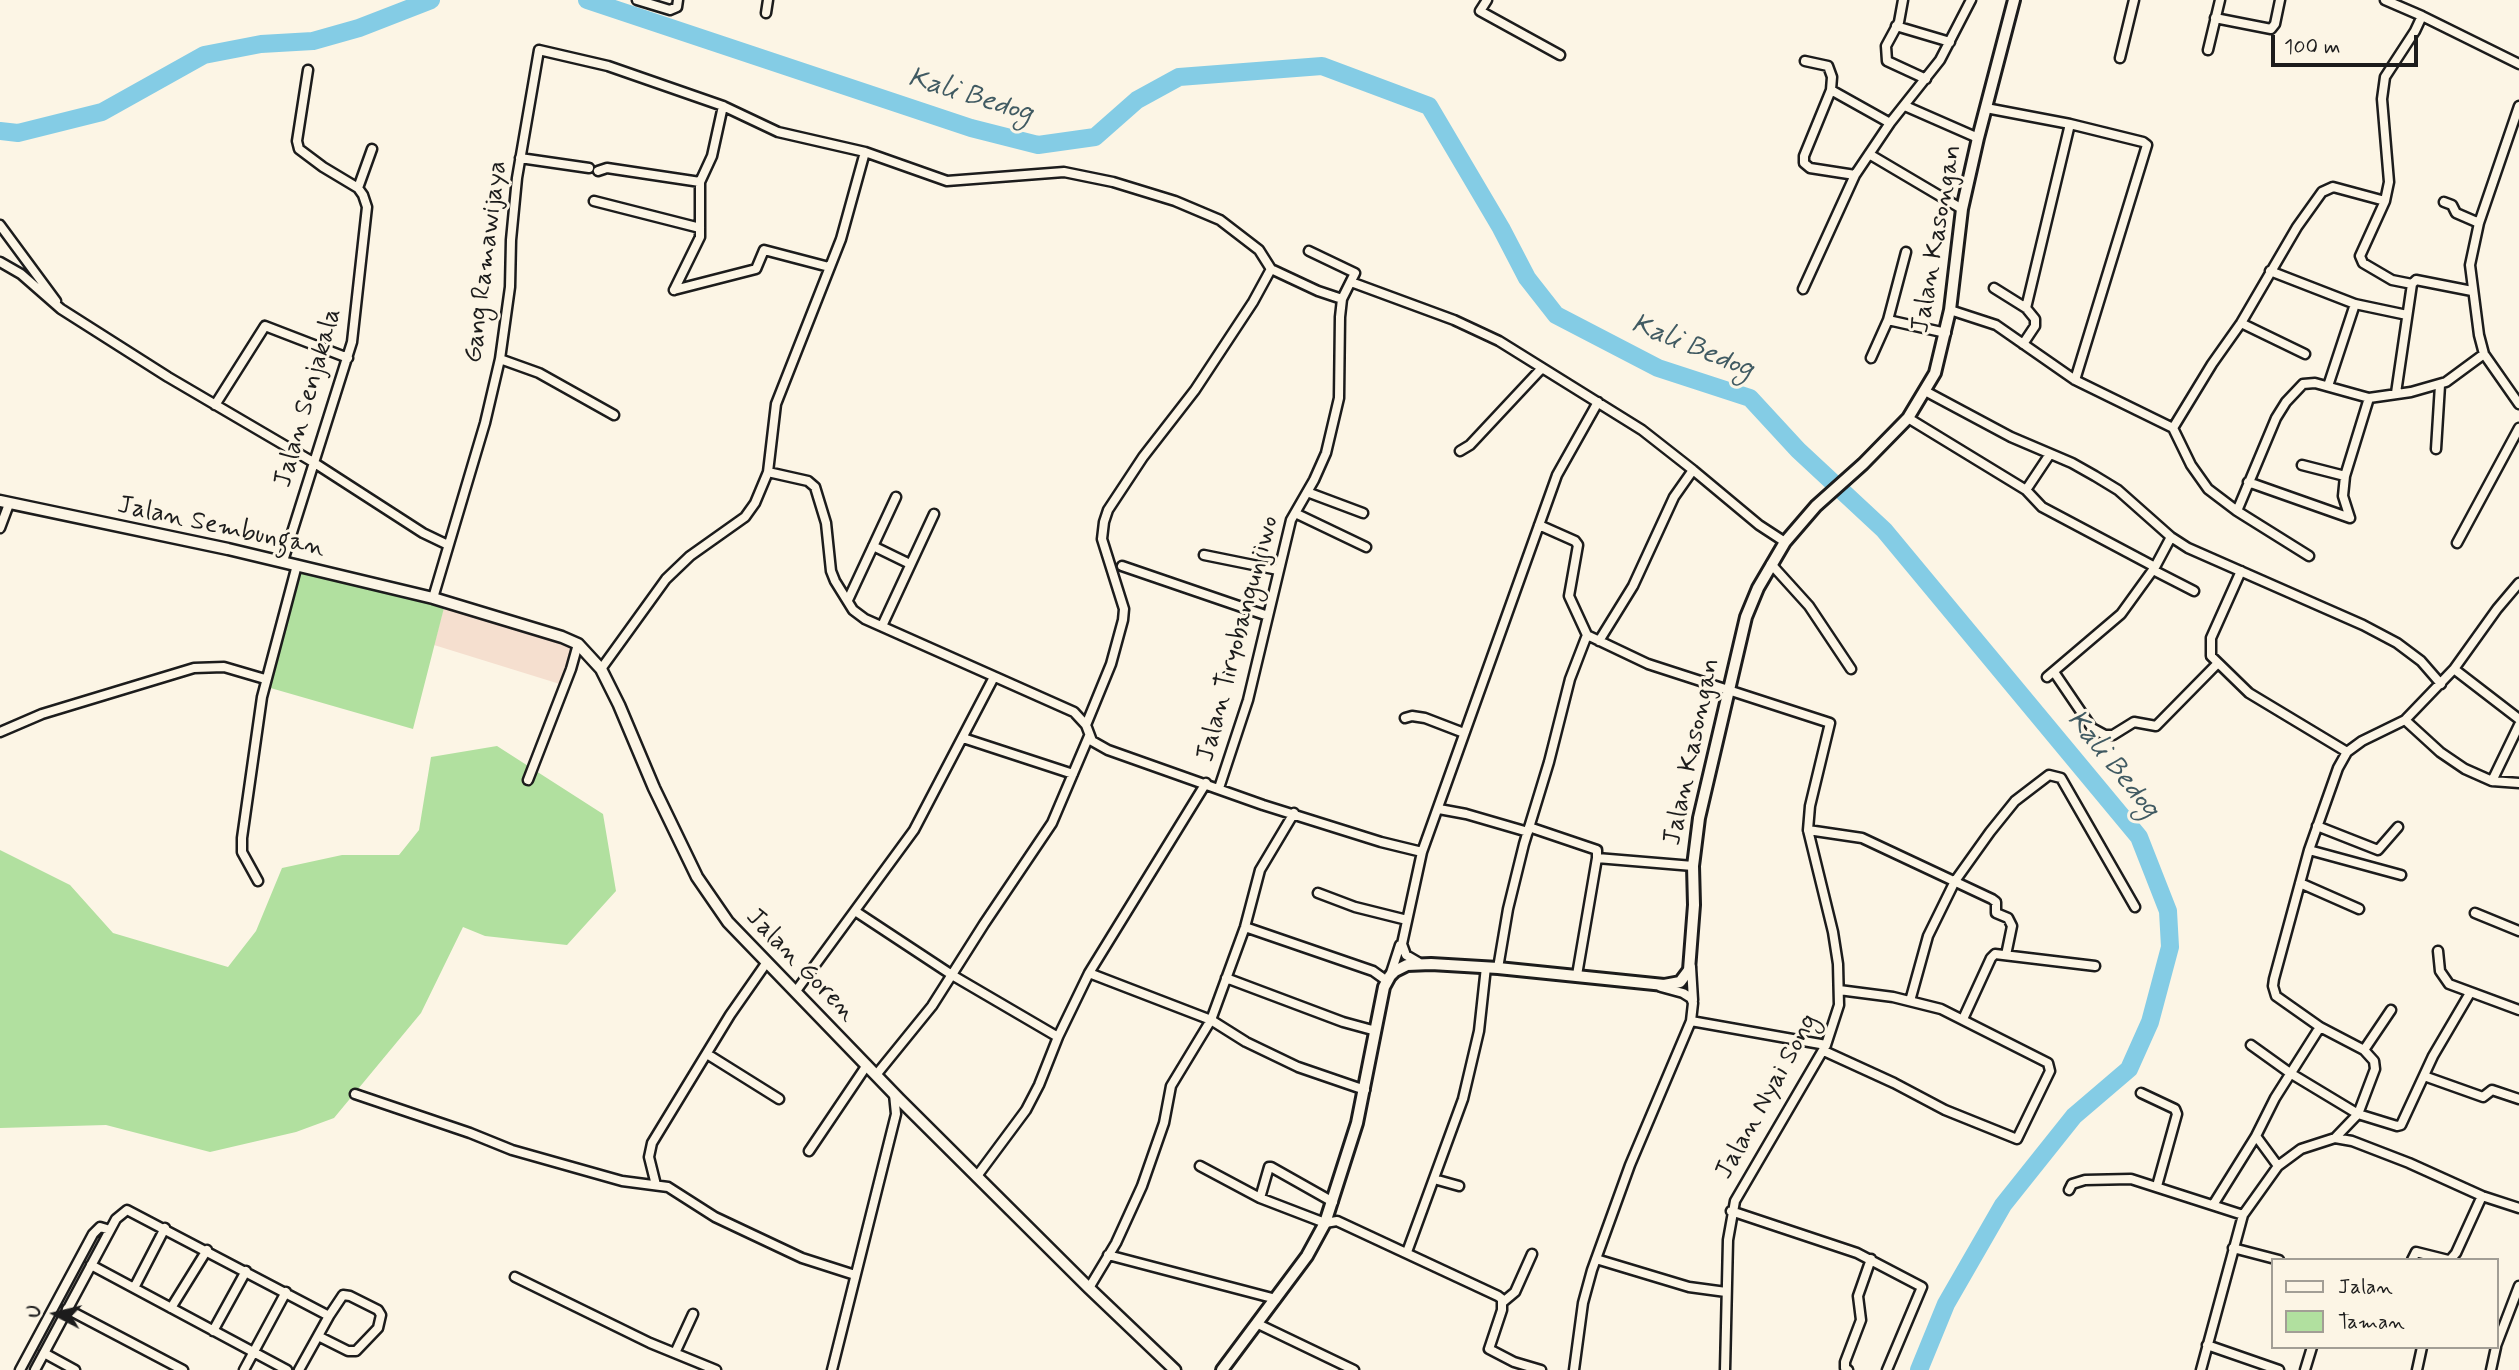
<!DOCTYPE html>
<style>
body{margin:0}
#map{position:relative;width:2519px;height:1370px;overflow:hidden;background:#fcf5e5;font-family:Mynerve,sans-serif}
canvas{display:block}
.legend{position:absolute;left:2271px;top:1258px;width:228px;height:91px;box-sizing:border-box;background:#fcf5e5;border:2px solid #a29e95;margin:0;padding:9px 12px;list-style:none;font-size:21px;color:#1c1c1c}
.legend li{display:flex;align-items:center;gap:14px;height:35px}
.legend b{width:35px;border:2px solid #a29e95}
.north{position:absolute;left:21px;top:1279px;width:70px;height:70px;-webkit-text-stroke:5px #fcf5e5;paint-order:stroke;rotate:277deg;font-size:19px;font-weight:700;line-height:28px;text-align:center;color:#1c1c1c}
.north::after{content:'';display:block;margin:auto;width:24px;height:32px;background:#1c1c1c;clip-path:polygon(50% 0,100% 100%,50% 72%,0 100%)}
.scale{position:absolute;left:2271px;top:35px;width:147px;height:32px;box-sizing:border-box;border:4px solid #1c1c1c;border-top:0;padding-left:9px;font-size:21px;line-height:24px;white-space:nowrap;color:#1c1c1c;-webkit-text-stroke:5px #fcf5e5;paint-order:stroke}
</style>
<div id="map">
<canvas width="2519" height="1370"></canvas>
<ul class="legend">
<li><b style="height:9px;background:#fcf5e5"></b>Jalan</li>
<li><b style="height:19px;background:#b1e09f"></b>Taman</li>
</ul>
<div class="north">U</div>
<div class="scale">100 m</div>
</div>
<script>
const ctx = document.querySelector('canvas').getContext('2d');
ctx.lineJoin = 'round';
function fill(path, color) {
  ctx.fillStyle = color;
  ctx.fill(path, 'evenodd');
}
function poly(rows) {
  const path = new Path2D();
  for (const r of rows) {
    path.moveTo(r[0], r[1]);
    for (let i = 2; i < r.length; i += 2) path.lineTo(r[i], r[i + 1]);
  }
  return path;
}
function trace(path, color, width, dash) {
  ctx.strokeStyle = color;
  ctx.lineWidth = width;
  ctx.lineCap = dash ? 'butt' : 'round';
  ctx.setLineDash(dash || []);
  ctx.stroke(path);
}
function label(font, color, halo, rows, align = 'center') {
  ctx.font = font + ' Mynerve,sans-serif';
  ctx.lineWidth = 6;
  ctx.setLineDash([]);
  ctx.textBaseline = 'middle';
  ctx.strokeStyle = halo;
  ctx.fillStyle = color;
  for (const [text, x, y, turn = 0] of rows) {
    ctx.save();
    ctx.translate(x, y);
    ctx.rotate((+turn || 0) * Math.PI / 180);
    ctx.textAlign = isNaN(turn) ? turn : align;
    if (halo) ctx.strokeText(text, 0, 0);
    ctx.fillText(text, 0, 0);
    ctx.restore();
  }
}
fill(poly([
 [446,599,577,638,563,685,434,645]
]), '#f5dfcf');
fill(poly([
 [300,566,446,600,413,729,267,687],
 [497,746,603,814,616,891,567,945,485,936,463,927,421,1013,334,1118,296,1132,210,1152,106,1125,0,1128,0,850,70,885,113,933,228,967,256,931,282,868,342,855,399,855,419,830,431,757]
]), '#b1e09f');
trace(poly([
 [587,0,971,128,1038,145,1095,137,1137,100,1179,77,1322,66,1429,106,1501,228,1527,278,1556,315,1658,368,1750,398,1798,450,1884,530,2139,837,2168,911,2170,947,2150,1022,2129,1069,2074,1116,2003,1205,1946,1304,1919,1370],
 [0,131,18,133,102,112,204,55,261,44,313,41,359,28,431,0]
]), '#84cce5', 18);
const minor = poly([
 [637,0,670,10,677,7,678,0],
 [1487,0,1480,11,1560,55],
 [1903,0,1899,22,1886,46,1887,61,1926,79],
 [2385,0,2422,16,2519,64],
 [766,13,768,0],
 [2422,16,2415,31,2385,77,2382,99,2389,182,2385,201,2360,256,2363,263,2392,280,2412,284,2416,280,2472,291],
 [2215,18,2271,29,2275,24,2280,0],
 [1896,26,1950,42],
 [2208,50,2220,0],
 [2120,58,2134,0],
 [1805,61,1828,66,1832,77,1831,90,1804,156,1804,163,1810,168,1855,175],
 [1831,90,1890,123],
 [1905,106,1978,138],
 [2519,106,2479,223,2470,265,2479,335,2484,354,2519,404],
 [1986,108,2070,124,2143,142,2147,145,2075,380],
 [1869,154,1962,209],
 [520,158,589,168],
 [598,171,607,168,700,182],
 [358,188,372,149],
 [594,201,700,228],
 [2444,202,2452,205,2456,213,2479,223],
 [0,225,56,301],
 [0,262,21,274,61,309,168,377,313,462,423,533,448,545],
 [2270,271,2355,304,2407,315],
 [1351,282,1454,320,1499,341,1642,430,1693,470,1759,525,1785,542],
 [1994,288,2026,308,2035,319,2035,326,2023,344],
 [1803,289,1855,175,1890,123,1940,60,1971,0],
 [674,290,700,237,700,182,712,156,723,106],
 [674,290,756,269,764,250,829,267],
 [2026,308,2070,124],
 [1950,310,1996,325,2075,380,2173,428,2191,465,2208,489,2237,511,2309,556],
 [1888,320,1946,333],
 [2241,323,2305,354],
 [1871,358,1888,320,1906,252],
 [500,359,539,373,614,415],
 [2328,386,2355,304],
 [1925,391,2011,437,2072,463,2095,476,2118,490,2171,537,2188,548,2363,625,2397,643,2421,661,2441,684],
 [2396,393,2412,284],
 [215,405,265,326,348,358],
 [1908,418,2026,490,2042,507,2155,567],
 [2173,428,2212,364,2241,323,2297,227,2322,192,2333,187,2385,201],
 [2436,449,2440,385],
 [1460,451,1470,445,1542,368],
 [2302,465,2345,476,2369,398],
 [768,472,808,481,815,487,826,523,831,571,835,581,853,610,865,619,1074,712,1086,725,1092,741,1108,750,1263,805,1381,842,1422,852],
 [2345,476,2343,496,2350,518],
 [2248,482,2350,518],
 [2026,490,2050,454],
 [1307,492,1363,513],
 [2237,511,2276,418,2286,402,2303,384,2315,383,2369,398,2411,392,2446,382,2484,354],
 [1295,513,1366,547],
 [1539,525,1575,541,1578,545,1569,596,1587,635,1648,664,1830,723,1810,806,1808,830,1833,932,1838,964,1839,1005,1826,1045,1735,1201,1728,1240,1725,1370],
 [0,528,9,504],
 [2457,543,2519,428],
 [873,546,910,564],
 [1204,555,1278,570],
 [283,561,352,342,367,207,363,195,358,188,323,167,299,149,297,141,308,70],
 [1771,564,1809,606,1851,669],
 [1122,566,1268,616],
 [2153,570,2194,591],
 [2241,571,2211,638,2211,656,2249,693,2347,752],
 [433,598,485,423,500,359,510,287,511,240,517,178,539,50,608,66,723,106,778,132,865,152,947,181,1064,172,1113,182,1175,201,1220,220,1259,250,1271,269,1318,291,1342,299],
 [848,600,896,497],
 [882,626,934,514],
 [1599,641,1633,586,1674,497,1693,470],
 [601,669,666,579,690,556,745,517,755,503,768,472,776,404,841,239,865,152],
 [2454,669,2519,719],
 [2054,672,2092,728,2105,735,2113,735,2134,722,2156,726,2217,664],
 [2047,677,2121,614,2155,567,2171,537],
 [1405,718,1412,716,1425,718,1464,733],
 [2405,720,2440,752,2465,769,2492,781,2519,783],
 [1086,725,1111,664,1123,620,1124,609,1102,539,1104,522,1108,510,1143,457,1195,390,1253,302,1271,269],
 [0,732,42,714,194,668,224,667,265,679],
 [963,738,1073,774],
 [528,780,571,669,578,644],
 [2492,781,2519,725],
 [1219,788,1248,700,1291,520,1314,480,1326,453,1339,398,1340,317,1342,299,1355,273,1309,251],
 [1439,809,1466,814,1528,832],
 [2317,826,2378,850,2398,827],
 [1529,827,1597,850,1597,858,1693,866],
 [1808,830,1862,838,1992,899,1996,902,1996,913,2008,918,2012,926,2006,955],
 [2309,850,2401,875],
 [258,881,242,852,242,838,262,697,297,565],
 [2300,883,2359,909],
 [1318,893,1355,907,1407,920],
 [855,911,952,975,1058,1037],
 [2475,913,2519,931],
 [1245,927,1373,971,1387,981],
 [2438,951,2440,971,2449,984,2519,1010],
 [1418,962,1406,955,1402,944,1422,852,1557,475,1598,402],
 [1691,967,1693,1000],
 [1498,968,1508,909,1524,844,1549,762,1570,679,1587,635],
 [1089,973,1211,1020,1246,1042,1298,1067,1365,1090],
 [1577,975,1597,858],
 [1390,976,1400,945],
 [1226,978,1343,1022,1376,1031],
 [796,991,914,830,994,677],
 [1910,1001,1928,936,1955,881,1990,832,2015,801,2049,775,2061,778,2135,907],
 [2391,1010,2364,1050,2320,1027,2276,996,2273,986,2274,979,2309,850,2338,768,2347,752,2362,741,2405,720,2454,669,2497,609,2519,583],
 [1963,1019,1991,958,1995,954,2095,966],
 [1691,1021,1826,1045],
 [2251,1045,2290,1073,2358,1114,2375,1069,2374,1061,2364,1050],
 [1824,1051,1894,1083,1945,1110,2017,1139,2050,1071,2048,1063,1941,1009,1893,997,1839,990],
 [707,1054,779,1099],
 [876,1075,932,1006,984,924,1052,823,1089,736],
 [2424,1076,2483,1097,2492,1090,2519,1099],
 [2141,1093,2175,1109,2177,1114,2157,1186],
 [355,1094,470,1133,512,1150,622,1181,668,1187,715,1217,802,1258,855,1275],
 [2335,1138,2358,1114,2397,1126,2401,1125,2433,1056,2470,993],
 [809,1151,867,1065],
 [1200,1166,1260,1198,1325,1223,1337,1221,1498,1296,1502,1299,1502,1310,1489,1349,1514,1362,1541,1370],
 [2278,1166,2256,1136,2275,1098,2320,1027],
 [977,1176,1026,1110,1039,1085,1058,1037,1089,973,1206,783],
 [1434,1179,1459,1186],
 [656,1185,649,1157,652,1143,730,1015,767,962],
 [2069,1190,2072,1184,2085,1180,2131,1179,2243,1215],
 [1260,1198,1269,1167,1271,1167,1333,1202],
 [2213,1205,2256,1136],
 [1731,1211,1857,1253,1922,1287,1887,1370],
 [2233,1248,2279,1260],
 [1407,1252,1463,1099,1479,1031,1486,967],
 [1108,1255,1276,1299],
 [1596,1259,1689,1287,1726,1292],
 [2412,1260,2416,1252,2448,1260],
 [2450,1260,2456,1253,2482,1196],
 [91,1265,287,1370],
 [515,1277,650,1343,716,1370],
 [134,1288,165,1228],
 [1089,1288,1116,1243,1142,1186,1164,1123,1171,1086,1211,1020,1245,927,1260,870,1294,813],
 [1503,1302,1515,1292,1532,1254],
 [171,1308,207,1250],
 [67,1309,183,1370],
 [1258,1324,1354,1370],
 [213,1331,246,1271],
 [2207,1345,2279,1370],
 [2496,1346,2519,1286],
 [44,1353,75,1370],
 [675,1353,693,1314],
 [20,1370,93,1234,100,1227,110,1230],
 [35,1370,116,1219,127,1210,329,1316],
 [244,1370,286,1292],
 [299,1370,329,1316,343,1295,350,1296,378,1310,381,1315,378,1328,356,1351,348,1351,318,1336],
 [832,1370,896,1114,894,1094],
 [1574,1370,1583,1303,1592,1270,1630,1165,1691,1021,1693,1003,1691,998,1683,993,1661,987],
 [1848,1370,1845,1368,1845,1362,1861,1320,1858,1296,1871,1259],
 [2201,1370,2243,1215,2278,1166,2301,1149,2335,1138,2352,1141,2409,1163,2482,1196,2519,1208],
 [2305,1370,2312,1347],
 [2417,1370,2422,1347],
 [2491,1370,2496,1347]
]);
const tertiary = poly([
 [0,501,228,549,433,598,562,637,578,644,601,669,619,705,654,788,697,877,728,922,899,1099,1089,1288,1175,1370]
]);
const secondary = poly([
 [1222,1370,1307,1256,1325,1223,1357,1123,1384,987,1390,976,1395,971,1407,965,1431,964,1498,968,1664,985,1680,982,1689,970,1694,905,1693,866,1699,818,1746,617,1758,588,1785,542,1816,506,1863,464,1908,418,1935,373,1950,310,1962,209,1978,138,2014,0]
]);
trace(minor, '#1c1c1c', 13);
trace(tertiary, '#1c1c1c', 15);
trace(secondary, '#1c1c1c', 16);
trace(minor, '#fcf5e5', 8);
trace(tertiary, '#fcf5e5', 10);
trace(secondary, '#fcf5e5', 10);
label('26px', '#1c1c1c', '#fcf5e5', [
 ["Jalan Kasongan",1938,239,-80],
 ["Gang Ramawijaya",487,262,-83],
 ["Jalan Senjakala",309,398,-74],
 ["Jalan Sembungan",221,528,12],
 ["Jalan Tiryobangunjiwo",1239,639,-75],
 ["Jalan Kasongan",1693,752,-78],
 ["Jalan Goren",800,966,46],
 ["Jalan Nyai Song",1768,1097,-61]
]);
label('italic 28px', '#405a62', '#fcf5e5', [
 ["Kali Bedog",970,97,17],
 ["Kali Bedog",1692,348,22],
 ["Kali Bedog",2112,765,51]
]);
</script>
